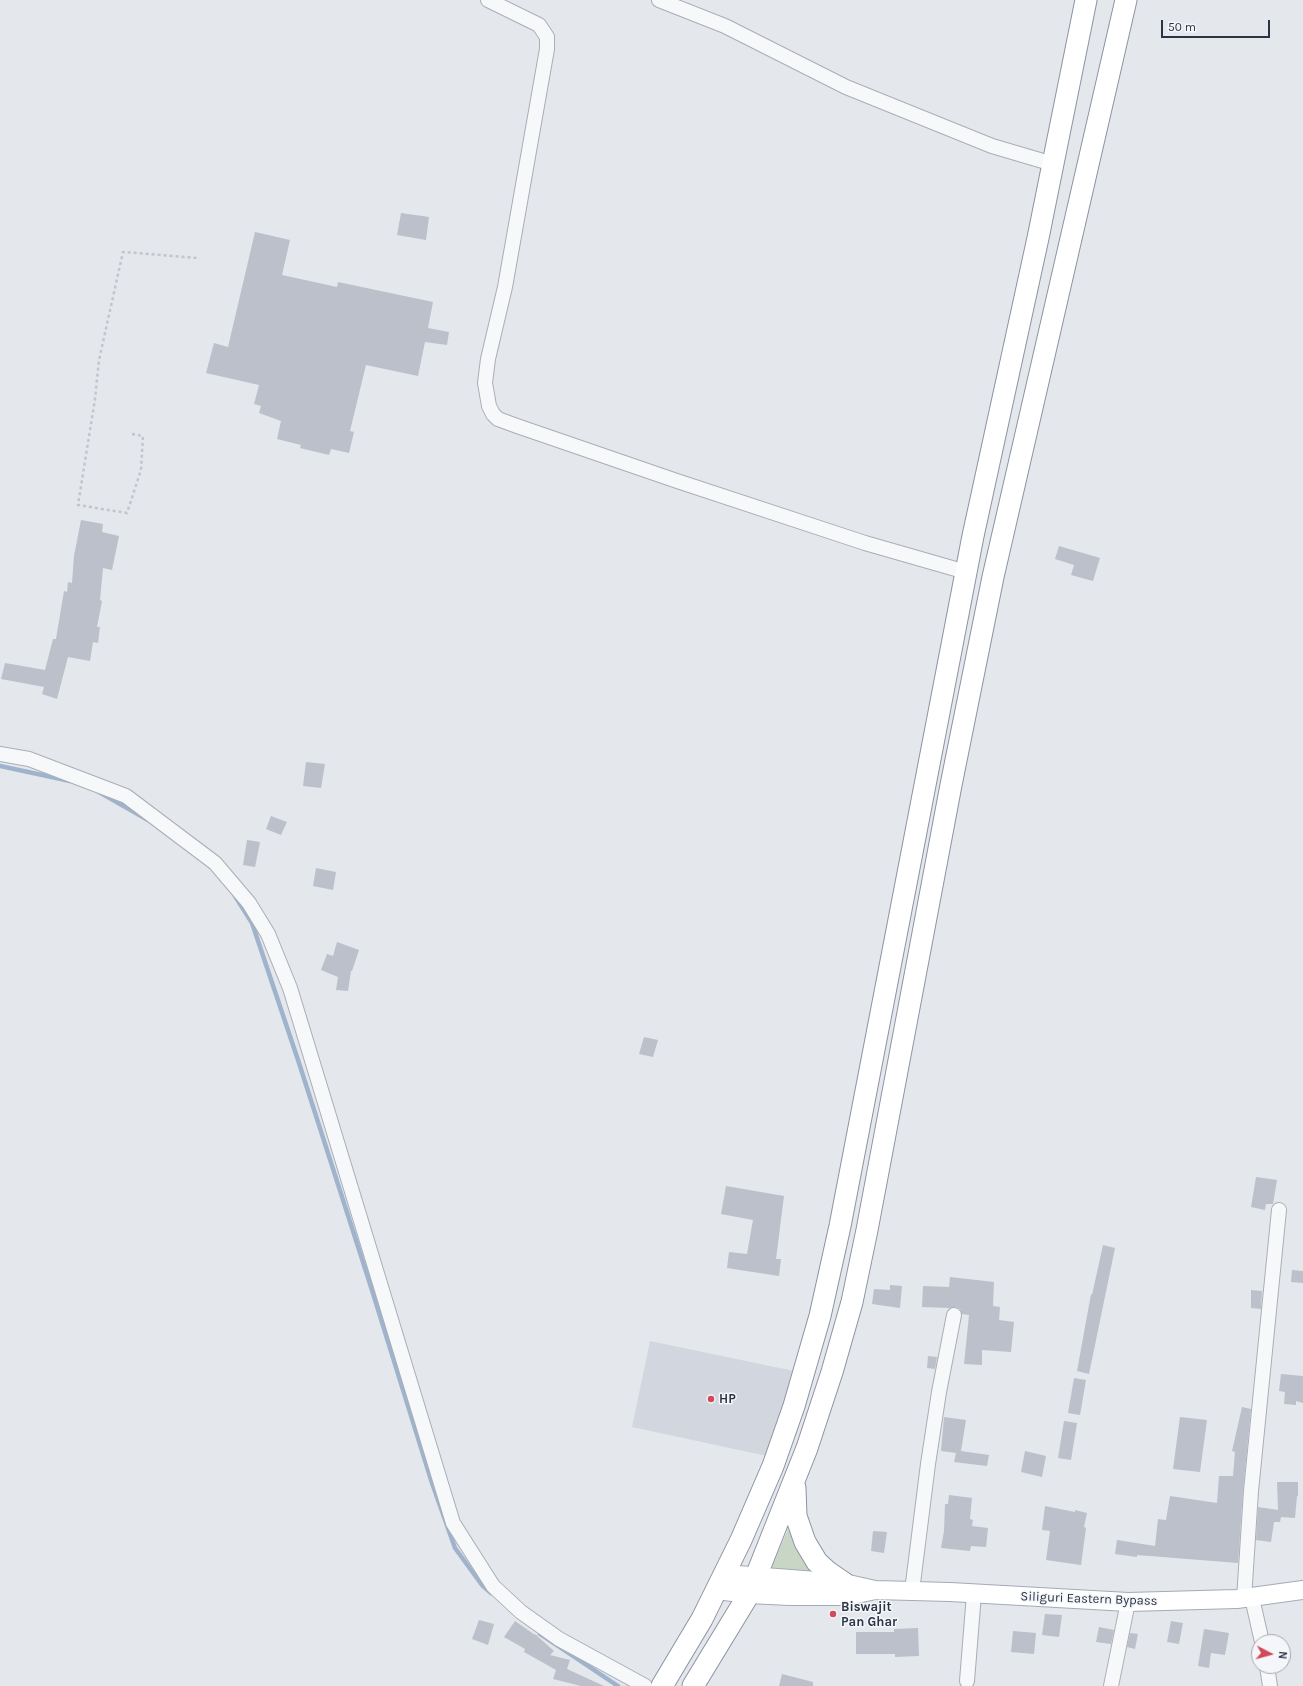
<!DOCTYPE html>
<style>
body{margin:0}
#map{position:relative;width:1303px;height:1686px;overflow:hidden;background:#e4e7ec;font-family:Karla,sans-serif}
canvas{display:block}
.north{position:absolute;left:1251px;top:1634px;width:40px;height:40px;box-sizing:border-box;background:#f4f6f9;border:1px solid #a4a8b1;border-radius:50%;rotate:96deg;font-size:11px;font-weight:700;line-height:16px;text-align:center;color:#2b3445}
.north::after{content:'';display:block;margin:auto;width:14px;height:18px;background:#d1495b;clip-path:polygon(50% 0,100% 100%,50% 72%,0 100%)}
.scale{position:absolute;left:1161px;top:20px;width:109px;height:18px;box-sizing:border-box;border:2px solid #2b3445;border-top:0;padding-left:5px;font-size:12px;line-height:14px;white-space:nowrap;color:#2b3445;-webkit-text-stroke:3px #f4f6f9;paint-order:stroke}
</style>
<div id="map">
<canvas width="1303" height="1686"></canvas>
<div class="north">N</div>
<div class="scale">50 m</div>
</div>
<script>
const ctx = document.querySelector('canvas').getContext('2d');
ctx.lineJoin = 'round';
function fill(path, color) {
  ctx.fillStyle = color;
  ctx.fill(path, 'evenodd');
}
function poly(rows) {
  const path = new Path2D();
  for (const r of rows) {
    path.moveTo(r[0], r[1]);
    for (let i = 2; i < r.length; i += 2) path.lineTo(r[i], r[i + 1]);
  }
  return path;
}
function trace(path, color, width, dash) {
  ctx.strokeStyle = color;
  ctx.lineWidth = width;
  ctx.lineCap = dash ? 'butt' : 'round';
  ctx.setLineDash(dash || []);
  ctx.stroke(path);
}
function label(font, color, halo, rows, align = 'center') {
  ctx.font = font + ' Karla,sans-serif';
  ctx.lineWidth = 3;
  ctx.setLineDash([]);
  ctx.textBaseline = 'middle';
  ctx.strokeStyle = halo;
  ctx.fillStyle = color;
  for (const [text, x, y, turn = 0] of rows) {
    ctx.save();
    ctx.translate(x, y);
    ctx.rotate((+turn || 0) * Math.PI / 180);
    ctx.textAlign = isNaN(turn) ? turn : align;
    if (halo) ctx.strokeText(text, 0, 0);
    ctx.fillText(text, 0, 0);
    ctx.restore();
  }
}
fill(poly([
 [650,1341,794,1371,767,1456,632,1427]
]), '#d2d6de');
fill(poly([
 [790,1528,821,1573,771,1569,788,1529]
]), '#c9d6c5');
trace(poly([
 [0,766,70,781],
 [99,792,148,820],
 [235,896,252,923,299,1063,371,1287,432,1483,455,1548,482,1585,491,1593],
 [540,1634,618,1686]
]), '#9fb4cc', 4.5);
fill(poly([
 [401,213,429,217,426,240,397,235],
 [255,232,290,240,282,275,337,287,338,282,433,302,428,328,449,332,447,345,425,342,418,376,366,365,350,431,354,432,349,453,331,449,329,455,300,448,301,445,277,439,281,421,259,413,261,406,254,404,259,385,206,373,214,343,228,347],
 [81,520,103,524,102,532,119,536,112,570,103,568,100,600,102,601,97,627,100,627,98,643,93,642,90,661,68,657,57,699,42,694,44,687,1,679,5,663,45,670,53,639,56,639,64,591,67,592,68,582,72,583,74,556],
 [1059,546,1100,558,1093,581,1071,575,1074,565,1055,559],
 [306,762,325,764,321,788,303,786],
 [271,816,287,822,281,835,266,829],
 [247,840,260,842,255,867,243,865],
 [316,868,336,872,333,890,313,886],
 [337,942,359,950,352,971,351,971,348,991,336,990,338,977,321,970,327,954,333,956],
 [644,1037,658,1040,653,1057,639,1054],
 [1256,1177,1277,1180,1273,1204,1266,1204,1265,1210,1251,1207],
 [726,1186,784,1196,776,1259,781,1259,779,1276,727,1268,729,1252,747,1254,753,1220,721,1214],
 [1103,1245,1115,1248,1089,1374,1077,1371,1091,1294,1092,1295],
 [1292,1270,1303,1271,1303,1283,1291,1282],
 [950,1277,994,1282,993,1306,1000,1307,999,1320,1014,1322,1011,1352,982,1350,982,1365,964,1364,969,1315,962,1314,960,1309,955,1307,949,1308,922,1307,923,1286,949,1287],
 [890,1285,902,1286,900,1308,872,1304,874,1289,890,1290],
 [1251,1290,1262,1291,1261,1309,1251,1308],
 [928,1356,937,1357,935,1369,927,1368],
 [1281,1374,1303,1376,1303,1403,1296,1401,1296,1405,1284,1404,1285,1392,1279,1391],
 [1074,1378,1086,1380,1080,1415,1068,1413],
 [1242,1407,1251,1409,1243,1490,1238,1563,1137,1555,1137,1557,1115,1554,1117,1540,1155,1546,1158,1519,1166,1520,1170,1496,1217,1503,1219,1476,1233,1476,1235,1452,1232,1451],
 [944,1417,966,1420,961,1451,989,1455,987,1466,954,1462,956,1453,941,1451],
 [1180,1417,1207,1420,1200,1472,1173,1469],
 [1064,1421,1077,1423,1071,1460,1058,1458],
 [1025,1451,1046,1456,1042,1477,1021,1472],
 [1277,1482,1298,1482,1298,1496,1297,1496,1295,1518,1281,1517,1280,1522,1274,1522,1271,1542,1256,1540,1258,1507,1278,1510],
 [949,1495,972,1498,970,1519,973,1520,972,1526,988,1528,986,1547,971,1546,970,1551,941,1548,944,1531,945,1504,948,1504],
 [1045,1506,1075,1512,1075,1510,1087,1513,1084,1527,1086,1528,1081,1565,1046,1560,1050,1531,1042,1530],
 [873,1531,887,1532,884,1553,871,1551],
 [1045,1614,1062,1615,1059,1637,1042,1635],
 [479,1620,494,1624,488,1645,472,1639],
 [515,1621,535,1635,535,1634,554,1651,550,1655,570,1660,567,1669,604,1686,581,1686,553,1679,556,1670,524,1652,525,1649,504,1637],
 [1171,1621,1183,1623,1179,1644,1167,1642],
 [1099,1627,1114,1630,1111,1644,1096,1642],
 [918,1628,919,1656,895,1657,895,1654,856,1654,856,1632,894,1632,894,1629],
 [1204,1629,1229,1633,1225,1655,1211,1653,1209,1668,1198,1666],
 [1013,1631,1036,1633,1034,1654,1011,1652],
 [1130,1633,1138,1634,1135,1649,1127,1647],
 [782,1674,813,1682,813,1686,779,1686]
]), '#bbc0ca');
const minor = poly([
 [488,0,539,25,547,37,547,49,505,287,488,359,485,383,489,406,493,414,498,419,517,426,677,481,865,543,966,572],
 [659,0,725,26,846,87,992,146,1053,164],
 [0,754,29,759,126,796,215,863,249,903,268,934,290,988,453,1523,493,1586,521,1612,559,1639,645,1686],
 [912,1591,928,1464,939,1392,954,1315],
 [1252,1598,1262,1642],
 [1244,1599,1251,1491,1279,1210],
 [1267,1666,1270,1686],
 [967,1681,974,1594],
 [1111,1686,1128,1602]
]);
const major = poly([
 [724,1574,844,1583,875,1590,950,1592,1128,1602,1237,1599,1303,1590],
 [716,1590,749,1594,790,1596,847,1596,871,1591]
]);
const highway = poly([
 [795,1488,796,1516,805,1542,817,1562,828,1572,844,1583],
 [662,1686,702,1619,741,1540,773,1466,794,1406,820,1316,840,1226,973,536,1038,238,1086,0],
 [693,1686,749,1594,807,1448,832,1372,852,1302,867,1230,951,785,993,577,1126,0]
]);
trace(minor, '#a9aeb7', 16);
trace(major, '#a3abb8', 20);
trace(highway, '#8b94a3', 23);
trace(poly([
 [132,434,143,436,141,470,127,513,78,505,95,399,99,360,123,252,198,258]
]), '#c2c5cb', 2.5, [3, 3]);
trace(minor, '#f7f8fa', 14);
trace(major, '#fff', 18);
trace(highway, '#fff', 21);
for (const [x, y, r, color] of [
 [711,1399,4,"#d1495b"],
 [833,1614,4,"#d1495b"]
]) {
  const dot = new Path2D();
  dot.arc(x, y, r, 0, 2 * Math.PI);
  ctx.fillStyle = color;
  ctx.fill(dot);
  trace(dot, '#f4f6f9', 1.5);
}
label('bold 13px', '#2b3445', '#f4f6f9', [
 ["HP",719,1399],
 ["Biswajit",841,1607],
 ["Pan Ghar",841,1622]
], 'left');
label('13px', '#2b3445', '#f4f6f9', [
 ["Siliguri Eastern Bypass",1089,1599,2]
]);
</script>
